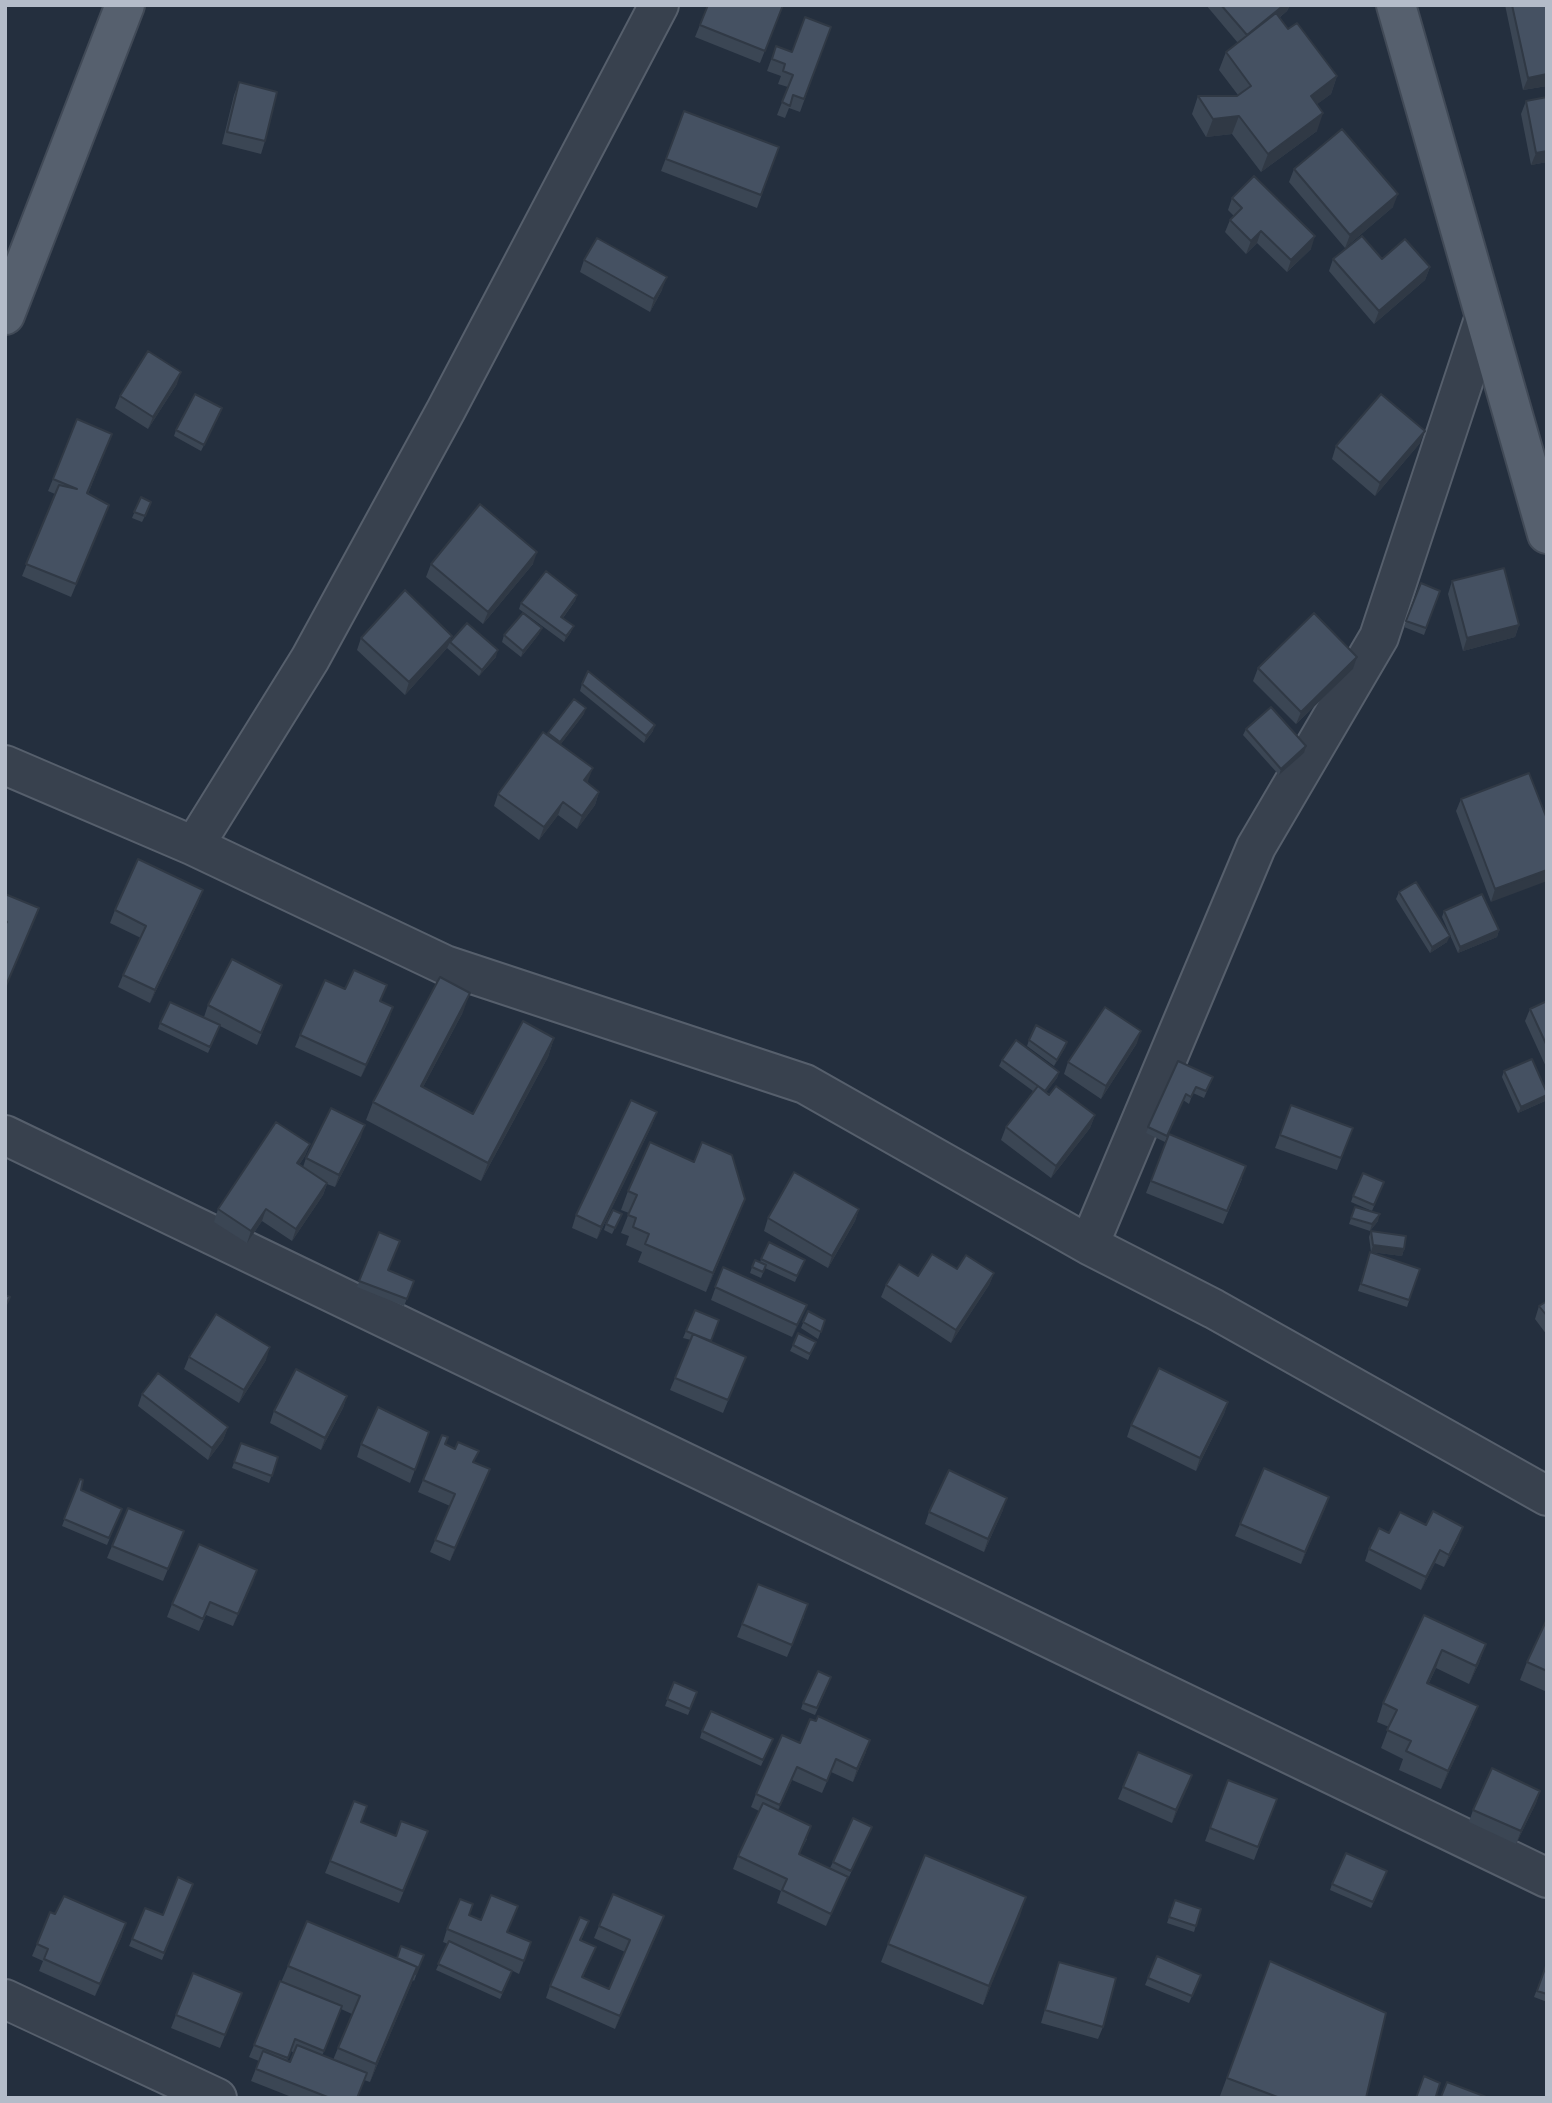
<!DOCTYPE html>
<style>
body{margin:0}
#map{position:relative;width:1552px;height:2103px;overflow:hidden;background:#242f3e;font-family:Mulish,sans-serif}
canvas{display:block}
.frame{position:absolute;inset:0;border:7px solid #b4bcc9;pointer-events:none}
</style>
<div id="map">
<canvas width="1552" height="2103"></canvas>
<div class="frame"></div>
</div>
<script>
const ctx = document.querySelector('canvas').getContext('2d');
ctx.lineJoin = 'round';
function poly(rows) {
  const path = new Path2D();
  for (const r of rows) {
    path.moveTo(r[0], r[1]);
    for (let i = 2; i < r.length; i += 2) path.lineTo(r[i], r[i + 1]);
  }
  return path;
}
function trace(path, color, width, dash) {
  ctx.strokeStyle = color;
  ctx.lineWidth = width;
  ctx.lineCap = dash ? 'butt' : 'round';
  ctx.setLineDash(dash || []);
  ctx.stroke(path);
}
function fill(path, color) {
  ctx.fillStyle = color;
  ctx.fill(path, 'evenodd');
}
const minor = poly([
 [5,765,194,846,445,965,805,1084,1089,1245,1214,1309,1547,1496],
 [194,846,310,659,446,410,659,5],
 [5,1135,1547,1878],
 [1089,1245,1256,847,1379,637,1484,319],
 [5,1999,217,2098]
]);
const major = poly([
 [1396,5,1547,534],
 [5,315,125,5]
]);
trace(minor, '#565f6c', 42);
trace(major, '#414a57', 42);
trace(minor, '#38414e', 38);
trace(major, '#56606e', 38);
fill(poly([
 [708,5,783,5,760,63,695,37],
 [1206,5,1290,5,1287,11,1279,18,1288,29,1337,76,1331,94,1317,104,1317,131,1261,172,1232,134,1206,137,1192,114,1198,96,1237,96,1238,95,1219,70,1226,52,1238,43],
 [1505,5,1547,5,1547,86,1523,90],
 [831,27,800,112,789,108,785,118,777,115,788,87,778,84,781,76,767,71,776,46,792,52],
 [239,82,265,141,261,154,222,144,234,95],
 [1526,101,1547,162,1531,165,1521,114],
 [684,111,779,147,757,208,661,171],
 [1294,169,1393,207,1345,248,1289,182],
 [1232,198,1311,249,1287,272,1257,243,1246,254,1225,232,1230,220,1234,216,1228,210],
 [1333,259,1430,267,1425,280,1374,324,1329,271],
 [584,260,662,290,650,312,580,272],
 [177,384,148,429,115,408,120,396],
 [220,414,201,451,174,436,176,430],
 [112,434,88,494,109,505,71,597,22,576,55,494,48,491,53,479],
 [1420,443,1375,496,1332,459,1336,446],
 [141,497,149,508,142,522,132,518],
 [431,564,533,564,483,624,426,577],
 [1452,581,1519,625,1515,637,1463,651,1448,594],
 [1421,583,1440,591,1424,635,1404,627],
 [577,595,575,601,563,618,571,632,564,642,519,609,521,603],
 [539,634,521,657,502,642,504,635],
 [452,636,447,648,405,695,357,650,361,638],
 [450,642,496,657,479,676,447,648],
 [1357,657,1353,669,1296,724,1253,681,1258,668],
 [582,684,653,731,644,743,580,691],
 [584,714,560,745,588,781,587,783,599,792,595,805,577,829,558,815,539,840,494,806,498,794,548,733],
 [1246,729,1304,753,1279,775,1243,735],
 [1461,799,1547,819,1491,902,1456,811],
 [203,890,198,903,150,1003,118,987,123,975,141,938,110,923,115,910],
 [1399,892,1447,942,1430,953,1396,899],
 [1444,911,1499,930,1497,937,1458,953,1442,917],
 [282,985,257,1045,220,1026,208,1053,158,1029,160,1023,204,1017,208,1005],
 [345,989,381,1002,389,1020,361,1077,295,1047,300,1035],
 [1547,1001,1547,1069,1525,1021,1530,1009],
 [463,1012,423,1087,473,1114,554,1038,548,1057,481,1181,366,1120,373,1102],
 [1029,1040,1067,1042,1065,1048,1054,1066,1027,1046],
 [1137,1043,1101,1099,1064,1074,1068,1062],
 [1002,1060,1059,1072,1057,1078,1046,1092,1095,1115,1090,1128,1051,1178,1001,1140,1006,1127,1033,1091,999,1066],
 [1178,1061,1213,1077,1204,1098,1193,1093,1189,1104,1183,1100,1165,1142,1146,1133],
 [1504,1071,1547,1093,1545,1101,1518,1113,1502,1077],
 [1291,1105,1353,1128,1337,1170,1275,1148],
 [657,1112,652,1125,597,1239,572,1228,576,1215],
 [1169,1134,1242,1179,1223,1224,1146,1193],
 [361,1137,335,1187,327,1184,323,1195,292,1241,262,1221,247,1243,214,1222,218,1209,310,1144,305,1156,299,1165,303,1167,306,1158],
 [1384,1182,1372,1211,1351,1202,1353,1196],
 [628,1191,745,1199,738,1217,706,1292,638,1262,642,1252,626,1245,629,1236,621,1233,629,1213,621,1210],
 [1355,1207,1378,1221,1370,1231,1349,1224],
 [859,1209,855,1221,828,1268,764,1231,768,1218],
 [622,1214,612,1234,604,1230,606,1224],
 [1371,1231,1404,1249,1402,1256,1371,1252,1369,1237],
 [379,1232,388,1270,414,1281,404,1306,357,1287],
 [769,1242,802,1266,795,1282,765,1268,761,1278,750,1273,752,1267,760,1262],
 [1370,1252,1420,1269,1407,1307,1358,1291],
 [723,1267,802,1317,792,1337,711,1300],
 [957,1269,994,1273,989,1285,951,1343,881,1297,886,1285,918,1276],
 [1547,1301,1547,1335,1535,1319,1539,1306],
 [695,1310,711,1342,746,1357,723,1413,670,1390,691,1340,683,1338],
 [808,1311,825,1320,818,1339,801,1328],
 [793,1345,813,1348,808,1360,790,1351],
 [189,1357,266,1360,239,1403,184,1369],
 [142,1394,228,1427,223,1440,208,1460,138,1406],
 [347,1396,343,1408,321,1450,270,1423,274,1411],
 [1228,1402,1224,1414,1196,1471,1127,1437,1131,1425],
 [429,1432,410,1483,357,1457,361,1444],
 [241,1443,278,1457,269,1483,232,1468],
 [445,1444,474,1463,485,1482,450,1561,430,1552,450,1506,418,1492,423,1480],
 [80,1479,81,1490,122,1509,107,1545,62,1526],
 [1329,1497,1301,1564,1235,1536,1240,1524],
 [1003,1510,984,1552,925,1524,929,1512],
 [1426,1525,1459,1539,1444,1567,1435,1563,1421,1590,1365,1561,1369,1549,1389,1533],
 [184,1531,163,1581,107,1558,112,1546],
 [257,1570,233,1626,206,1615,199,1631,167,1617,172,1604],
 [1424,1615,1486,1644,1479,1663,1469,1684,1436,1668,1429,1683,1471,1724,1441,1789,1399,1770,1403,1759,1381,1748,1389,1727,1377,1722,1383,1703],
 [804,1617,787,1657,737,1637,742,1624],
 [1547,1619,1547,1692,1520,1680,1527,1662],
 [674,1682,697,1692,688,1715,665,1706],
 [829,1683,815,1715,801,1709,803,1703],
 [702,1731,773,1739,761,1766,700,1738],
 [800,1743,866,1752,853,1782,831,1772,822,1793,792,1780,778,1811,807,1839,799,1854,848,1877,826,1926,777,1903,781,1891,733,1869,738,1856,759,1811,751,1807,756,1794],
 [1192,1775,1172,1823,1118,1799,1123,1787],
 [1228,1780,1277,1799,1254,1860,1205,1841],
 [1540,1791,1536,1803,1516,1844,1469,1822,1473,1810],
 [361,1822,396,1836,428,1831,399,1903,325,1873,330,1861],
 [869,1833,849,1877,830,1868,833,1862],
 [1385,1877,1371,1908,1330,1890,1332,1884],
 [193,1884,162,1960,129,1946,145,1908,163,1915],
 [1026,1897,983,2005,881,1962,888,1944],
 [1175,1900,1201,1909,1194,1932,1167,1923],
 [473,1904,469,1915,481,1920,518,1906,507,1932,531,1942,519,1974,509,1969,510,1977,500,1999,436,1970,448,1944,443,1942,447,1929],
 [664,1916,615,2029,546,1998,550,1986,589,1921,581,1941,596,1947,583,1977,609,1989,625,1952,594,1938,599,1926],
 [122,1936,95,1996,39,1971,43,1961,32,1956,37,1944],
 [424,1955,414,1981,413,1980,370,2082,364,2080,357,2098,294,2098,251,2081,259,2061,249,2057,288,1966,397,1958],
 [341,2009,352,2014,333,2060,322,2056],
 [291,2051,294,2053,290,2062,287,2061],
 [1157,1956,1201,1975,1189,2003,1145,1985],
 [1270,1961,1366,2098,1224,2098,1220,2096],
 [1059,1962,1103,2027,1098,2039,1041,2023],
 [1547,1963,1547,2002,1534,1997],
 [237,2005,220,2048,171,2028,176,2015]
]), '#3b4654');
fill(poly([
 [1284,5,1290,5,1287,11,1242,48,1247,35],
 [1547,74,1547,86,1523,90,1528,78],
 [1337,76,1331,94,1304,114,1311,96],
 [1323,113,1317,131,1261,172,1268,154],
 [1239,116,1232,134,1206,137,1213,119],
 [1547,151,1547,162,1531,165,1536,153],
 [1398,194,1393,207,1345,248,1350,235],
 [1261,231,1257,243,1246,254,1251,241],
 [1315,236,1311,249,1287,272,1291,260],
 [1430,267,1425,280,1374,324,1379,311],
 [667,277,662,290,650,312,654,299],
 [181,372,177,384,148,429,153,417],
 [1425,431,1420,443,1375,496,1380,483],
 [537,552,533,564,483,624,488,612],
 [577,595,575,601,559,623,561,617],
 [1519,625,1515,637,1463,651,1467,638],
 [574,626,571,632,564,642,566,636],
 [542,628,539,634,521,657,523,651],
 [452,636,447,648,405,695,409,682],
 [498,650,496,657,479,676,482,670],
 [1357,657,1353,669,1296,724,1301,712],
 [586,708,584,714,558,748,560,742],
 [655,725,653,731,644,743,646,736],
 [1306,746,1304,753,1279,775,1281,769],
 [593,768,588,781,580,793,584,780],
 [599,792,595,805,577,829,582,816],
 [563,802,558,815,539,840,544,827],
 [1547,870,1547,881,1491,902,1495,889],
 [203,890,198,903,150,1003,155,990],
 [1499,930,1497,937,1458,953,1460,947],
 [1450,936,1447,942,1430,953,1432,947],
 [470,993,463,1012,414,1104,421,1086],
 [393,1007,389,1020,361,1077,366,1065],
 [1141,1031,1137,1043,1101,1099,1106,1086],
 [554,1038,548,1057,481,1181,488,1163],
 [1067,1042,1065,1048,1054,1066,1057,1060],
 [1059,1072,1057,1078,1042,1098,1045,1091],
 [1547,1095,1545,1101,1518,1113,1521,1107],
 [657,1112,652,1125,597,1239,601,1227],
 [1095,1115,1090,1128,1051,1178,1056,1166],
 [365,1125,361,1137,335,1187,339,1175],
 [310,1144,305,1156,292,1175,297,1163],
 [327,1183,323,1195,292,1241,296,1229],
 [745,1199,738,1217,706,1292,713,1273],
 [266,1209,262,1221,247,1243,251,1231],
 [859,1209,855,1221,828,1268,832,1256],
 [1380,1214,1378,1221,1370,1231,1372,1224],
 [1373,1245,1404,1249,1402,1256,1371,1252],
 [994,1273,989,1285,951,1343,956,1330],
 [807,1305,802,1317,792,1337,797,1325],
 [270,1347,266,1360,239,1403,244,1390],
 [347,1396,343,1408,321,1450,325,1438],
 [1228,1402,1224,1414,1196,1471,1200,1458],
 [228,1427,223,1440,208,1460,212,1448],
 [490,1469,485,1482,450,1561,455,1548],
 [1329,1497,1325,1509,1301,1564,1305,1552],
 [1007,1498,1003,1510,984,1552,988,1539],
 [1463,1527,1459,1539,1444,1567,1449,1555],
 [1440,1550,1435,1563,1421,1590,1426,1577],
 [257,1570,253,1583,233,1626,238,1614],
 [1486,1644,1479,1663,1469,1684,1476,1666],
 [1442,1650,1436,1668,1420,1701,1427,1683],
 [1478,1706,1471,1724,1441,1789,1448,1771],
 [870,1740,866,1752,853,1782,857,1769],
 [797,1767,792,1780,775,1818,780,1805],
 [1192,1775,1188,1787,1172,1823,1176,1810],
 [1540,1791,1536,1803,1516,1844,1521,1831],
 [848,1877,843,1890,826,1926,831,1914],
 [1026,1897,1020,1916,983,2005,989,1986],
 [664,1916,660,1928,615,2029,620,2016],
 [126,1923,122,1936,95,1996,100,1984],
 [417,1967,411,1985,370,2082,376,2064]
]), '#303945');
const building = poly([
 [708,5,783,5,765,51,700,25,708,5],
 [1221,5,1284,5,1247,35,1221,5],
 [1512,5,1547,5,1547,74,1528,78,1512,5],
 [1276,13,1288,29,1297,23,1337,76,1311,96,1323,113,1268,154,1239,116,1213,119,1198,96,1237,96,1251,86,1226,52,1276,13],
 [805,17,831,27,804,99,793,95,790,106,782,102,793,75,783,71,785,64,772,59,776,46,792,52,805,17],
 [239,82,277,92,265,141,227,132,239,82],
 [1547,97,1547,151,1536,153,1526,101,1547,97],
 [684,111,779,147,761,195,666,159,684,111],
 [1342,129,1398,194,1350,235,1294,169,1342,129],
 [1254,176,1315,236,1291,260,1261,231,1251,241,1230,220,1242,208,1232,198,1254,176],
 [1362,236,1382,259,1405,239,1430,267,1379,311,1333,259,1362,236],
 [597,238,667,277,654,299,584,260,597,238],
 [148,351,181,372,153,417,120,396,148,351],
 [195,394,222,408,204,445,176,430,195,394],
 [1381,394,1425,431,1380,483,1336,446,1381,394],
 [77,419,112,434,87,493,109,505,76,584,26,564,59,485,77,489,53,479,77,419],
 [141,497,151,502,145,516,134,512,141,497],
 [480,504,537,552,488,612,431,564,480,504],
 [1504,568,1519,625,1467,638,1452,581,1504,568],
 [546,571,577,595,561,617,574,626,566,636,521,603,546,571],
 [1421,583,1440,591,1426,628,1406,621,1421,583],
 [405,590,452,636,409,682,361,638,405,590],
 [523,613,542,628,523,651,504,635,523,613],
 [1314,613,1357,657,1301,712,1258,668,1314,613],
 [467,623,498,650,482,670,450,642,467,623],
 [588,671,655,725,646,736,582,684,588,671],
 [574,699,586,708,560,742,548,733,574,699],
 [1271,707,1306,746,1281,769,1246,729,1271,707],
 [543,732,593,768,584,780,599,792,582,816,563,802,544,827,498,794,543,732],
 [1529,773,1547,819,1547,870,1495,889,1461,799,1529,773],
 [138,859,203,890,155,990,123,975,146,926,115,910,138,859],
 [1416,882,1450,936,1432,947,1399,892,1416,882],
 [5,894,39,908,5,988,5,925,7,922,5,921,5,894],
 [1482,894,1499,930,1460,947,1444,911,1482,894],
 [232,959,282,985,261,1033,208,1005,232,959],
 [354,970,387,985,380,1001,393,1007,366,1065,300,1035,325,980,345,989,354,970],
 [440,977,470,993,421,1086,473,1114,523,1021,554,1038,488,1163,373,1102,440,977],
 [1547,1001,1547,1046,1530,1009,1547,1001],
 [170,1002,220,1025,210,1047,160,1023,170,1002],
 [1105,1007,1141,1031,1106,1086,1068,1062,1105,1007],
 [1036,1025,1067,1042,1057,1060,1029,1040,1036,1025],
 [1016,1040,1059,1072,1045,1091,1002,1060,1016,1040],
 [1532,1059,1547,1093,1547,1095,1521,1107,1504,1071,1532,1059],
 [1178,1061,1213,1077,1206,1091,1196,1087,1191,1097,1186,1094,1167,1136,1148,1127,1178,1061],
 [1038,1086,1049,1095,1056,1086,1095,1115,1056,1166,1006,1127,1038,1086],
 [631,1100,657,1112,601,1227,576,1215,631,1100],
 [1291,1105,1353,1128,1341,1158,1280,1135,1291,1105],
 [331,1108,365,1125,339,1175,306,1158,331,1108],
 [276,1122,310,1144,297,1163,327,1183,296,1229,266,1209,251,1231,218,1209,276,1122],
 [1169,1134,1246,1166,1227,1211,1151,1181,1169,1134],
 [650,1142,694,1162,702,1142,732,1155,745,1199,713,1273,645,1244,649,1234,633,1227,636,1218,628,1215,637,1195,628,1191,650,1142],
 [794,1172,859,1209,832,1256,768,1218,794,1172],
 [1363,1173,1384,1182,1374,1205,1353,1196,1363,1173],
 [1355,1207,1380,1214,1372,1224,1351,1218,1355,1207],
 [613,1210,622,1214,615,1228,606,1224,613,1210],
 [1371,1231,1406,1236,1404,1249,1373,1245,1371,1231],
 [379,1232,400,1241,388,1270,414,1281,407,1299,359,1281,379,1232],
 [769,1242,805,1260,797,1276,761,1259,769,1242],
 [1370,1252,1420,1269,1409,1300,1361,1284,1370,1252],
 [932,1254,957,1269,966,1255,994,1273,956,1330,886,1285,899,1264,918,1276,932,1254],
 [755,1260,766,1265,763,1272,752,1267,755,1260],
 [723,1267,807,1305,797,1325,715,1287,723,1267],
 [5,1295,10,1297,5,1307,5,1295],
 [1547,1301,1547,1316,1539,1306,1547,1301],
 [695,1310,719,1320,711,1341,686,1331,695,1310],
 [808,1311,825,1320,821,1332,803,1322,808,1311],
 [216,1314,270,1347,244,1390,189,1357,216,1314],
 [798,1333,816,1342,810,1354,793,1345,798,1333],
 [693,1334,746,1357,728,1400,675,1378,693,1334],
 [1159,1368,1228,1402,1200,1458,1131,1425,1159,1368],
 [296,1369,347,1396,325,1438,274,1411,296,1369],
 [158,1373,228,1427,212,1448,142,1394,158,1373],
 [378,1407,429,1432,415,1470,361,1444,378,1407],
 [442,1435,448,1437,445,1444,455,1449,458,1442,479,1451,473,1462,490,1469,455,1548,435,1540,455,1494,423,1480,442,1435],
 [241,1443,278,1457,272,1476,234,1462,241,1443],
 [1264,1468,1329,1497,1305,1552,1240,1524,1264,1468],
 [949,1470,1007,1498,988,1539,929,1512,949,1470],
 [80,1479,83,1480,81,1490,122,1509,109,1538,64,1519,80,1479],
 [128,1508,184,1531,168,1569,112,1546,128,1508],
 [1433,1511,1463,1527,1449,1555,1440,1550,1426,1577,1369,1549,1379,1528,1389,1533,1400,1512,1426,1525,1433,1511],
 [199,1544,257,1570,238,1614,210,1602,203,1619,172,1604,199,1544],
 [758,1584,808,1604,792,1645,742,1624,758,1584],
 [1424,1615,1486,1644,1476,1666,1442,1650,1427,1683,1478,1706,1448,1771,1406,1751,1411,1741,1387,1730,1397,1710,1383,1703,1424,1615],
 [1547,1619,1547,1671,1527,1662,1547,1619],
 [818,1671,831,1677,817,1708,803,1703,818,1671],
 [674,1682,697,1692,690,1709,667,1699,674,1682],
 [711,1711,773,1739,763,1760,702,1731,711,1711],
 [818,1716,870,1740,857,1769,836,1759,827,1781,797,1767,780,1805,756,1794,782,1735,800,1743,810,1719,816,1721,818,1716],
 [1138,1752,1192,1775,1176,1810,1123,1787,1138,1752],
 [1492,1768,1540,1791,1521,1831,1473,1810,1492,1768],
 [1228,1780,1277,1799,1258,1847,1210,1828,1228,1780],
 [354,1801,367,1806,361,1822,396,1836,401,1821,428,1831,403,1891,330,1861,354,1801],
 [763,1803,811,1826,799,1854,848,1877,831,1914,782,1890,787,1879,738,1856,763,1803],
 [853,1818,872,1827,851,1871,833,1862,853,1818],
 [1346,1853,1387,1871,1373,1902,1332,1884,1346,1853],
 [925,1855,1026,1897,989,1986,888,1944,925,1855],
 [178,1877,193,1884,164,1953,132,1939,145,1908,163,1915,178,1877],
 [613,1894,664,1916,620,2016,550,1986,580,1917,589,1921,580,1940,596,1947,582,1977,609,1989,630,1940,599,1926,613,1894],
 [491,1895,518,1906,507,1932,531,1942,524,1961,447,1929,460,1899,473,1904,469,1915,481,1920,491,1895],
 [64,1896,126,1923,100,1984,44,1959,48,1949,37,1944,50,1912,55,1914,64,1896],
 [1175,1900,1201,1909,1196,1926,1169,1917,1175,1900],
 [307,1921,417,1967,376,2064,338,2048,360,1996,288,1966,307,1921],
 [449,1941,512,1971,502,1993,438,1964,449,1941],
 [401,1946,424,1955,416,1974,415,1974,417,1967,397,1958,401,1946],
 [1157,1956,1201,1975,1192,1996,1148,1978,1157,1956],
 [1270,1961,1386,2013,1366,2098,1280,2098,1227,2078,1270,1961],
 [1059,1962,1116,1978,1103,2027,1045,2010,1059,1962],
 [1547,1963,1547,1994,1537,1991,1547,1963],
 [193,1973,242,1993,225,2035,176,2015,193,1973],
 [280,1981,342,2006,324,2051,295,2039,288,2058,254,2045,280,1981],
 [297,2045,367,2073,357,2098,330,2098,256,2069,263,2051,290,2062,297,2045],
 [1424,2076,1440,2083,1436,2096,1441,2097,1447,2082,1489,2098,1416,2098,1424,2076]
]);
fill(building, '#455162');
trace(building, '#303945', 2);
</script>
